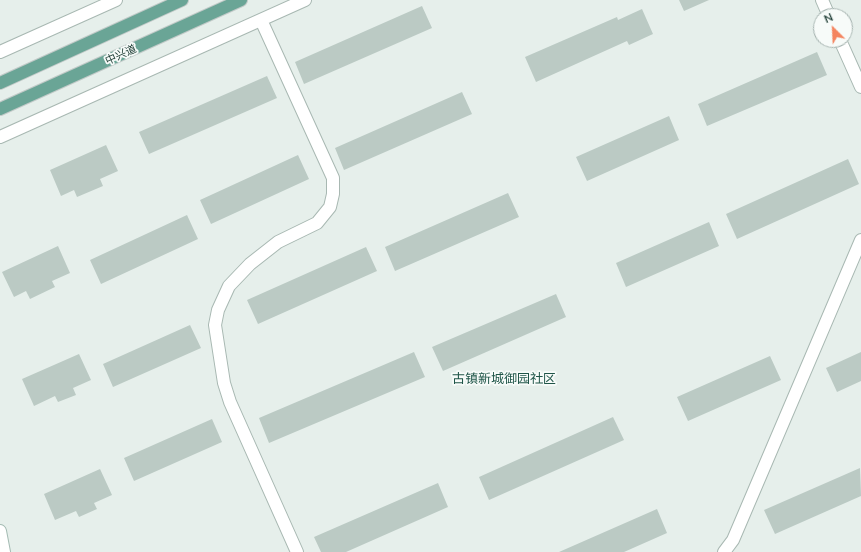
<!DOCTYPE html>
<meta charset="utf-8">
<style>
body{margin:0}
#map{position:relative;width:861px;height:552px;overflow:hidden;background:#e6efeb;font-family:Mulish,sans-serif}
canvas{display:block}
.north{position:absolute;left:813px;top:8px;width:40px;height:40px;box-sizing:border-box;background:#f7fbf9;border:1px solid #a3b1ad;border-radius:50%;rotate:336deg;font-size:11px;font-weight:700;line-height:16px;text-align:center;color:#24423a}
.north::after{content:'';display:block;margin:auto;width:14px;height:18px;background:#f4845f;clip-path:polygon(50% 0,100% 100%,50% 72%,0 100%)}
</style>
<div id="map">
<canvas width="861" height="552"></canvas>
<div class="north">N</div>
</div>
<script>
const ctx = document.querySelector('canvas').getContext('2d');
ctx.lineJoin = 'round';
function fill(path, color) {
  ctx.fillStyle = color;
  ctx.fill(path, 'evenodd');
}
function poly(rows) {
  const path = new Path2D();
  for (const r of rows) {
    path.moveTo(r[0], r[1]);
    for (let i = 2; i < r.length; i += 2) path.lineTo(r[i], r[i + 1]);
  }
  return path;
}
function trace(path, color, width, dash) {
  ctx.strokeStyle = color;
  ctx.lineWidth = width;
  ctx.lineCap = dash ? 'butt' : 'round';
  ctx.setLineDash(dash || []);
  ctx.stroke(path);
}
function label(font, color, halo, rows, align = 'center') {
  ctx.font = font + ' Mulish,"Noto Sans SC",sans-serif';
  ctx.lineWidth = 3.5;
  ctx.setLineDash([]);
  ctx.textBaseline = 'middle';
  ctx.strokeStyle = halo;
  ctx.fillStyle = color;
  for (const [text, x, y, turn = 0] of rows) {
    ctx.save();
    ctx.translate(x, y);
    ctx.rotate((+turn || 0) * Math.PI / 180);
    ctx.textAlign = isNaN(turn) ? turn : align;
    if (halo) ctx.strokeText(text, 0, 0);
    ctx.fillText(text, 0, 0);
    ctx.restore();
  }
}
fill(poly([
 [679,0,709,0,684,11],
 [422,6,432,28,304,84,295,62],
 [642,9,653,34,629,45,627,41,536,82,525,57,617,17,618,20],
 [817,52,827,75,707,126,698,104],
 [267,76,277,98,149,154,139,132],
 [462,92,472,114,344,170,335,148],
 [669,116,679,140,587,181,576,157],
 [106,145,118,171,100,179,103,186,77,197,74,190,61,196,50,170],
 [298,155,309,179,211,224,200,200],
 [848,159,859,184,737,239,726,214],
 [508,193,519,217,395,271,385,247],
 [187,215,198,239,101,284,90,260],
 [709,222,719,246,626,287,616,263],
 [58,246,70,273,52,281,55,287,30,299,26,291,14,297,2,272],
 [366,247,377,271,258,324,247,300],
 [556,294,566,317,443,371,432,347],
 [190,325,201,348,113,387,103,364],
 [414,352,425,377,269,443,259,418],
 [861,352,861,381,837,392,826,368],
 [79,354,91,380,73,388,76,395,58,402,55,396,34,406,22,379],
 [770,356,781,380,688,421,677,397],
 [613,417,624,440,489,500,479,477],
 [212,419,222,442,134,481,124,458],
 [860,468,861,496,775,534,764,510],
 [100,469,112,495,94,503,97,509,79,517,76,511,55,520,44,494],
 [438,483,448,507,346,552,321,552,314,537],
 [657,509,667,533,624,552,559,552]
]), '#bbcac4');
const minor = poly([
 [822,0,829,16],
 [261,20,333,178,333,194,330,207,317,223,278,242,250,264,229,286,218,310,215,325,224,383,230,402,297,552],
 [840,40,861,87],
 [0,52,116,0],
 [0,137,305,0],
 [724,552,733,540,861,240]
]);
const secondary = poly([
 [0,531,4,552]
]);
const primary = poly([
 [0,83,182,0],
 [0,109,241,0]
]);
trace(minor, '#a8b8b2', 14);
trace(secondary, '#a4bbb3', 14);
trace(primary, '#c2cac8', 14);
trace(minor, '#fff', 12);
trace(secondary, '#fff', 12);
trace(primary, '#6aa596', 12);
label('11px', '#24423a', '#f7fbf9', [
 ["中兴道",121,55,-24]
]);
label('13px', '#1f5548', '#f7fbf9', [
 ["古镇新城御园社区",504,379]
]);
</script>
